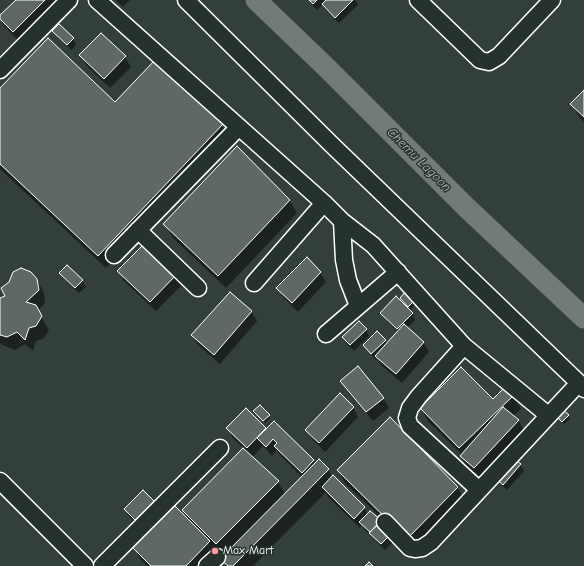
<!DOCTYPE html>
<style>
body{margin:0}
canvas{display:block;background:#333f3a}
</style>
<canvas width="584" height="566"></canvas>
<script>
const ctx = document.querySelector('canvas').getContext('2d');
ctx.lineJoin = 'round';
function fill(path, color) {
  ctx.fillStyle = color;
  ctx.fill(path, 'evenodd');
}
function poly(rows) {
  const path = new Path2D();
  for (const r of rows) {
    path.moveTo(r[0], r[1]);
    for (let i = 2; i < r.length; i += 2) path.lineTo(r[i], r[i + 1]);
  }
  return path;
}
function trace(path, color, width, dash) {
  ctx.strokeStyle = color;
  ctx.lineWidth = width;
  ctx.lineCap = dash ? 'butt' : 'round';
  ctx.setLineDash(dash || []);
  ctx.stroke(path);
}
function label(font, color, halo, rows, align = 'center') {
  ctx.font = font + ' "Comic Neue",sans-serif';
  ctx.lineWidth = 3;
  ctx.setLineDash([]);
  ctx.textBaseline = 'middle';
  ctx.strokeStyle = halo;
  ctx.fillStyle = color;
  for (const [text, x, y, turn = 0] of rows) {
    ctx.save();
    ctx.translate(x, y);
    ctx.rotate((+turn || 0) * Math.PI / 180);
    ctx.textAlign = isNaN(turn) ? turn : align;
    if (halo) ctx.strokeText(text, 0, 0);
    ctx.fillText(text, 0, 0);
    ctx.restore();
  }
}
fill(poly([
 [18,0,60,0,19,41,5,27,0,18,0,17],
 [116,0,130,0,123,7],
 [308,0,355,0,358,5,339,23,327,11,323,4,317,10],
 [54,31,73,38,76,45,71,50,57,37],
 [101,34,125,57,131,67,110,88,86,65,81,55],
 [0,90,115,103,222,125,229,138,106,268,0,169],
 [584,92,584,122,579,117,572,104],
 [237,147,290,201,297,213,226,288,172,237,165,224],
 [119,271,177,275,182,285,156,311,124,281],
 [320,272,326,282,298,312,283,297,278,288],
 [61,273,82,280,86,287,79,293,64,279],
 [37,280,44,293,45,303,38,311,49,330,43,339,36,341,33,351,25,344,15,350,2,345,0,343,0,299],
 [406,293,416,303,411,309,403,301,401,298],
 [251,311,257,321,220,364,198,345,192,335],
 [381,313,412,313,415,320,407,328,424,343,429,352,402,383,382,366,377,358,376,360,368,351,364,345,385,341,387,344,398,332,385,319],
 [366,330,369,336,354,351,347,344,343,337],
 [341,381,383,398,389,408,373,421,347,391],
 [513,396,521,409,513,416,518,420,524,430,480,477,466,465,461,456,462,455,428,421,421,408,493,400],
 [353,407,358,417,325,452,312,439,306,430],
 [254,411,269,415,270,418,265,423,256,414],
 [568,416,570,419,564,424,557,417],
 [274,422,314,461,315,464,328,469,332,477,333,476,364,508,368,514,394,541,385,550,364,529,362,525,360,528,328,497,326,492,253,566,226,566,222,559,224,557,212,545,217,554,206,566,147,566,141,560,134,547,189,520,183,511,244,449,233,438,227,428,265,428,266,430],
 [263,446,272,456,277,450,281,456,302,477,285,494,278,482,252,458],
 [513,458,521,465,524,471,507,490,499,483,495,477],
 [338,470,457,487,465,500,415,551,345,483],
 [143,491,153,502,157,508,139,526,128,515,125,509]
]), '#0007');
trace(poly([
 [256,0,328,69,467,208,584,318]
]), '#737b78', 21);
const building = poly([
 [16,0,45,0,13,32,0,19,0,15,16,0],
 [309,0,317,0,313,4,309,0],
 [326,0,353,0,335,18,322,4,326,0],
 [59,24,74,38,67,45,52,31,59,24],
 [101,33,126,56,104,79,79,55,101,33],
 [48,38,115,102,155,60,223,124,98,256,0,164,0,88,48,38],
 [584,90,584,117,570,104,584,90],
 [237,146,290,200,218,276,163,224,237,146],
 [145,243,177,274,150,302,117,271,145,243],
 [307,257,321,272,292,303,276,288,307,257],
 [67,265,83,280,75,288,59,273,67,265],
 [21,268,31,272,37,279,39,290,26,302,36,305,42,316,36,326,29,328,25,340,17,332,7,337,0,335,0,298,5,296,1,288,9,282,13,272,21,268],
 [406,291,415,300,408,307,400,298,406,291],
 [230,292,252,311,214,355,191,335,230,292],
 [396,296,413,313,397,329,380,313,396,296],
 [359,321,367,329,350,345,342,337,359,321],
 [404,324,424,342,396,374,375,356,404,324],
 [377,331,386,340,371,354,363,345,377,331],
 [358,366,384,398,366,412,340,381,358,366],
 [461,367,493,399,506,386,514,395,459,448,420,408,461,367],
 [340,393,354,407,319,443,305,430,340,393],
 [260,405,270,415,263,421,253,411,260,405],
 [503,407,519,420,474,468,460,456,503,407],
 [560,407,569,415,562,422,554,414,560,407],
 [246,408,266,428,247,448,226,428,246,408],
 [390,417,458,487,407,539,337,470,390,417],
 [274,421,314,460,302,473,274,446,277,443,273,439,266,447,257,438,274,421],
 [243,448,279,481,216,544,182,510,243,448],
 [513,457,521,464,503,485,494,477,513,457],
 [319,459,329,469,233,566,228,566,220,559,319,459],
 [333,475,365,507,354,519,322,487,333,475],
 [143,490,154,501,135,520,124,509,143,490],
 [175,506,210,541,186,566,151,566,132,547,175,506],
 [370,511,381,520,370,532,359,522,370,511],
 [380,523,391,534,381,544,369,533,380,523],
 [369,562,373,566,365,566,369,562]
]);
fill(building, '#5f6964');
trace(building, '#fff', 1);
const minor = poly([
 [97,0,324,203,342,221,373,245,464,346],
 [186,0,331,144,579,383,584,389],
 [418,0,480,60,489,62,499,56,552,0],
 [0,70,69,0],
 [342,221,344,260,348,280,358,306],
 [138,230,198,288],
 [114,255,239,127],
 [254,283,324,203],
 [326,334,398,272],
 [0,481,85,566],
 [479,490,410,426,407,418,410,408,419,396,464,346,548,415],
 [385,522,410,548,415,549,422,548,431,542,579,383],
 [102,566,220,448],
 [207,566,217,557]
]);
trace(minor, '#fff', 19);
trace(minor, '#26332d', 16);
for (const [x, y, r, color] of [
 [215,551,4,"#ff9aa2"]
]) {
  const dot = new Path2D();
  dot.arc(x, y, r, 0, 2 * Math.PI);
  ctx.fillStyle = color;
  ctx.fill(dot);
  trace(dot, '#26332d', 1.5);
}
label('12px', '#fff', '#26332d', [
 ["Max Mart",223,551]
], 'left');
label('italic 13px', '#b9bdbc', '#26332d', [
 ["Chemu Lagoon",419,160,45]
]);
</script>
